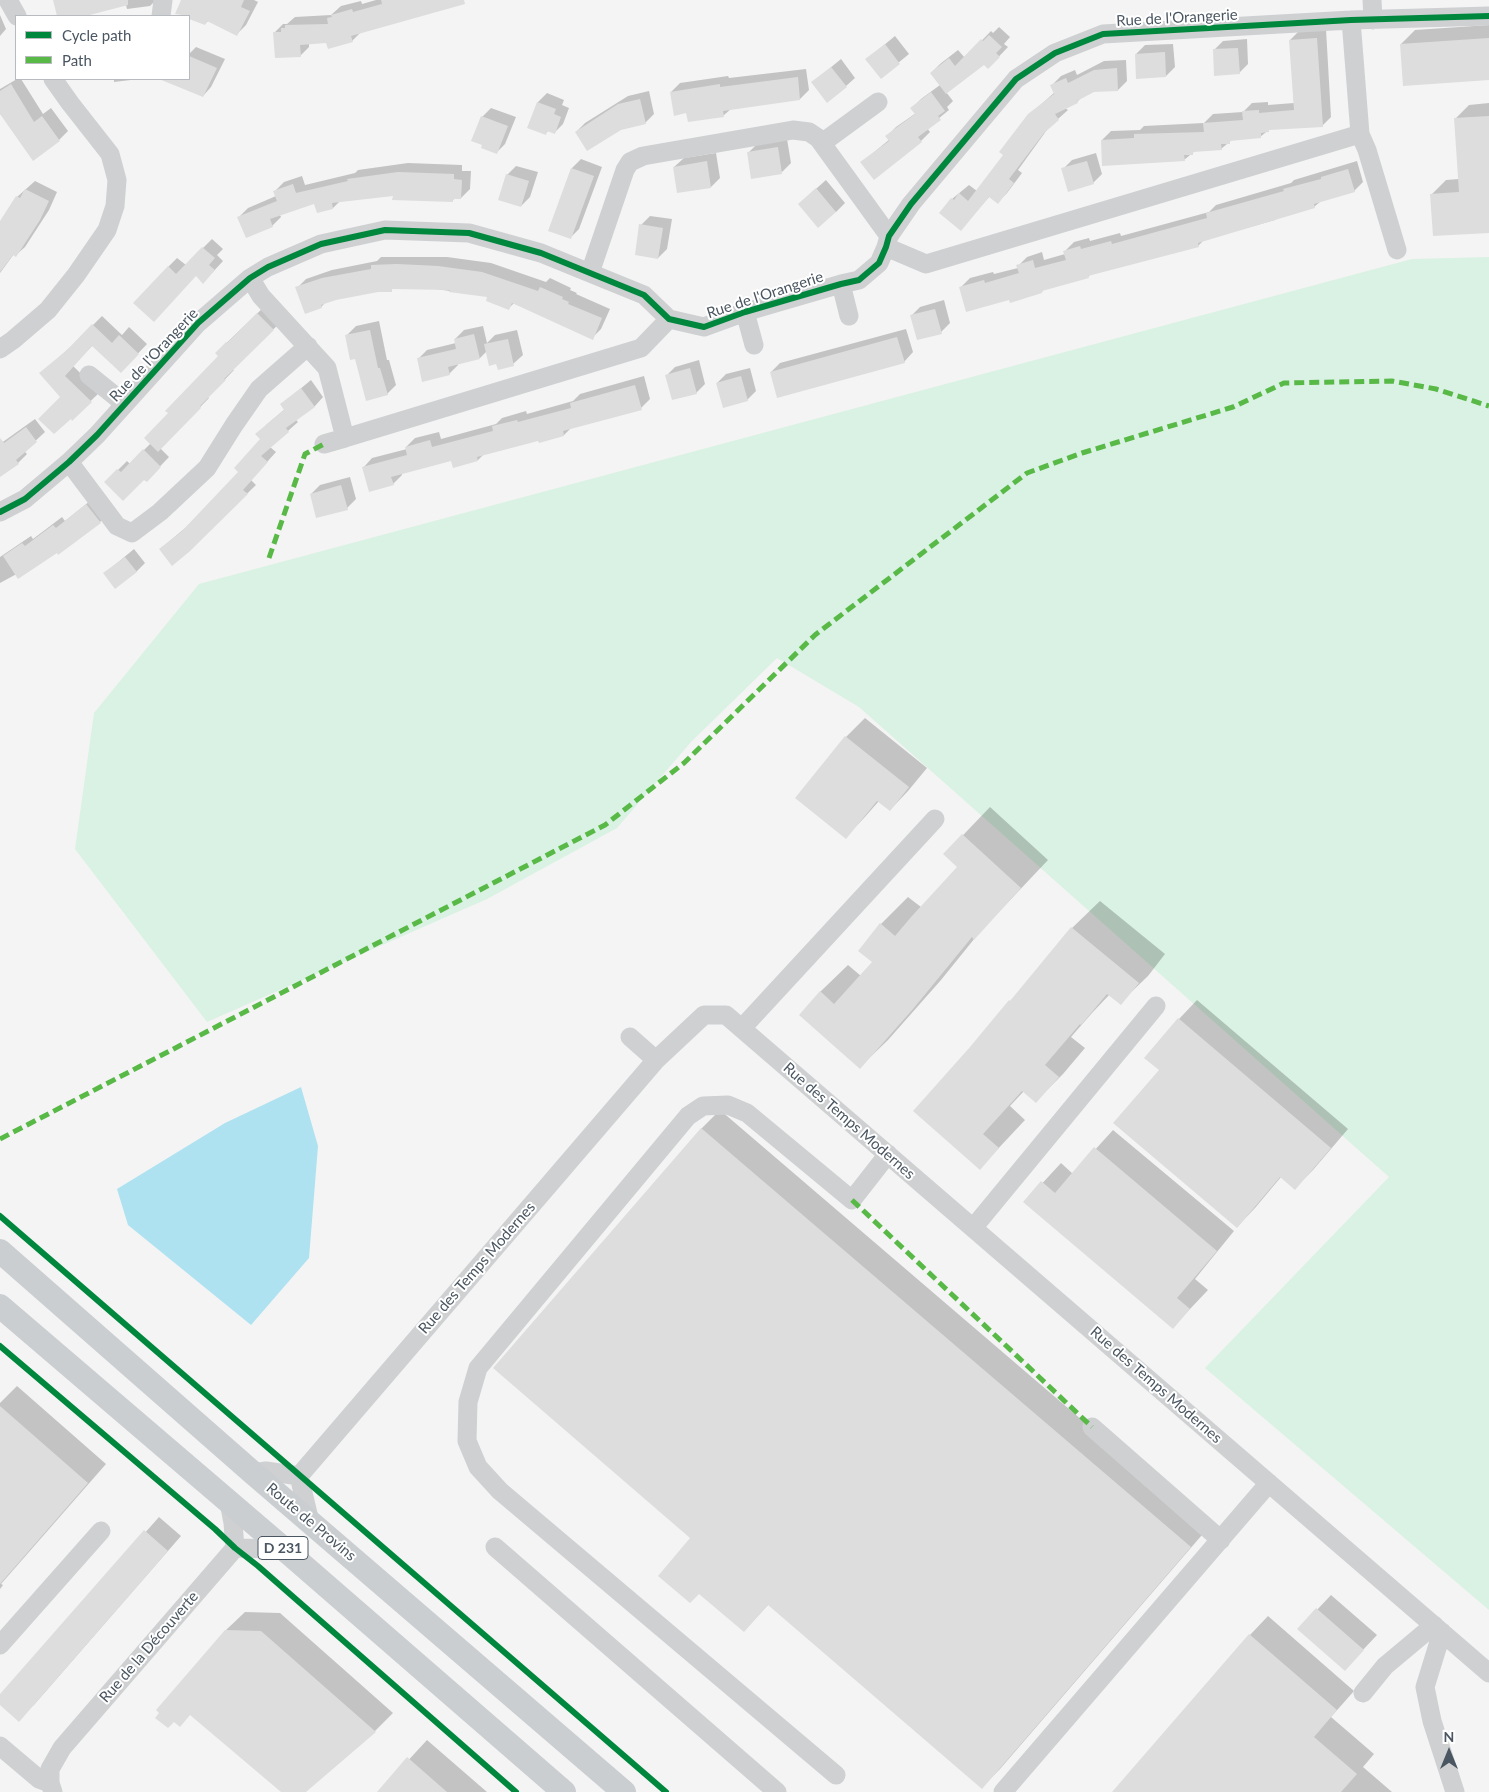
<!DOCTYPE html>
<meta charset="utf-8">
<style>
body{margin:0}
#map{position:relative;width:1489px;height:1792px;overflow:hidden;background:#f4f4f4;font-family:Lato,sans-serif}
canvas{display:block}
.legend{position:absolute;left:15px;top:15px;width:175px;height:65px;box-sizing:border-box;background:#fff;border:1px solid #b7bbc0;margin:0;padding:6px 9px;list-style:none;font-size:15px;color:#4a5661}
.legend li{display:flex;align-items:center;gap:10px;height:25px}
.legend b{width:25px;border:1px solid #b7bbc0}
.north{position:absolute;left:1424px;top:1727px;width:50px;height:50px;-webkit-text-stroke:4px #fff;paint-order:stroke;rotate:0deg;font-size:14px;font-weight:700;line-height:20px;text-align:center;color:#4a5661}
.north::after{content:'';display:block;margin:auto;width:18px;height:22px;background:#4a5661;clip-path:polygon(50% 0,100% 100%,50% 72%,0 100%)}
</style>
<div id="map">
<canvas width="1489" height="1792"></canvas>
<ul class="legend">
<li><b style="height:6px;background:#00873e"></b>Cycle path</li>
<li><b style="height:6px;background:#58b947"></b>Path</li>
</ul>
<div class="north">N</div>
</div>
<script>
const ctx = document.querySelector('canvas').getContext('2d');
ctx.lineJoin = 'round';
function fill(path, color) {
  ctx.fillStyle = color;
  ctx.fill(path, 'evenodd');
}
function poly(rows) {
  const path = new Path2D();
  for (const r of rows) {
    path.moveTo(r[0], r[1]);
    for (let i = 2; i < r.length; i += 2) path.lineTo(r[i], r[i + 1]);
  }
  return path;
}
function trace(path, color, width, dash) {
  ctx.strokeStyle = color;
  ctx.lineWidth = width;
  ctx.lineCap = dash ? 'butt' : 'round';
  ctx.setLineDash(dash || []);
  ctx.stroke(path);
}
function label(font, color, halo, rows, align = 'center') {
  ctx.font = font + ' Lato,sans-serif';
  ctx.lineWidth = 4;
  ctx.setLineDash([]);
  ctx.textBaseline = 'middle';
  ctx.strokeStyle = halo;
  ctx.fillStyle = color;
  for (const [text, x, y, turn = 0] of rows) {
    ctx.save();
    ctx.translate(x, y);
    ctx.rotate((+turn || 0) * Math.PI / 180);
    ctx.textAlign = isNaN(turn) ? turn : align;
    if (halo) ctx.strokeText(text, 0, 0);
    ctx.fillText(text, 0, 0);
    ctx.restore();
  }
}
fill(poly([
 [1489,257,1489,1610,1205,1368,1389,1177,859,707,777,658,691,742,617,828,487,899,207,1022,75,849,94,713,199,584,1412,259]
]), '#d9f2e3');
fill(poly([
 [301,1087,318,1146,309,1258,251,1325,128,1225,117,1189,225,1123]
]), '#aee2f0');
fill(poly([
 [55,0,156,0,150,6,127,9,126,5,79,16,59,16],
 [182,0,254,0,258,2,246,25,237,34,209,20,205,24,189,18,189,16,177,13],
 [376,0,456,0,361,32,352,41,309,43,309,47,300,56,274,33,283,24,287,24,295,17,331,15,341,6,361,1,362,4],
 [0,15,6,29,0,36],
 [1489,25,1489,79,1401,44,1415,30],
 [999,27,1010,37,1004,44,1008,47,988,68,984,64,946,92,953,101,947,107,949,110,927,128,930,132,921,141,862,162,890,139,887,136,896,127,916,113,912,108,921,99,940,85,931,73,940,64,958,50,965,58,991,31,993,33],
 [1326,29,1331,117,1322,126,1270,129,1260,137,1233,139,1221,149,1195,151,1184,160,1102,140,1111,131,1140,130,1144,126,1204,123,1213,114,1243,112,1252,103,1268,102,1268,105,1294,103,1290,40,1299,31],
 [895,36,909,54,881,77,867,59],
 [1247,39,1248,64,1239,73,1214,50,1223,41],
 [1173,44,1175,67,1166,76,1136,54,1145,45],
 [196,47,225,59,211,87,203,96,175,84,177,79,189,79,189,54],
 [841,59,855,78,846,86,813,82],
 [1126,60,1127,81,1118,90,1093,91,1083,96,1077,102,1065,108,1068,110,1049,127,1018,170,1022,173,1007,193,998,202,990,196,961,229,952,199,969,185,977,191,1005,154,1029,115,1055,92,1052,85,1061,76,1075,70,1077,75,1104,61],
 [806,69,809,90,800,99,731,109,724,115,687,112,671,92,680,83,728,76,729,78],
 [17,79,21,79,43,114,51,108,68,131,59,140,1,114,0,115,0,89],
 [114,79,139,79,114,82],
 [649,91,654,114,645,123,576,132,585,123,628,96],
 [547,93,564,100,562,105,569,108,563,124,554,133,548,131,545,134,529,127,538,102],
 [1489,103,1489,231,1432,194,1446,180,1459,179,1455,119,1469,105],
 [491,108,516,117,505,144,496,153,482,117],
 [787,139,791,163,782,172,749,152,758,143],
 [716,153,720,178,711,187,674,167,684,158],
 [1096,153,1102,174,1093,183,1063,169,1072,160],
 [581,159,602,167,579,229,570,238,550,230,572,168],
 [1357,161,1363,182,1354,191,1321,201,1314,207,1278,218,1275,220,1204,240,1198,246,1092,273,1088,277,1044,289,1042,292,1010,299,961,287,970,278,993,272,994,274,1018,268,1018,266,1027,257,1042,252,1044,260,1065,254,1065,251,1074,242,1089,238,1090,241,1120,233,1121,236,1209,212,1216,205,1291,183,1294,180],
 [408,163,462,165,462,171,471,171,470,189,461,198,455,198,452,201,394,194,340,201,333,208,315,202,280,215,281,217,272,226,239,217,248,208,276,196,275,191,284,182,302,176,305,185,355,173,358,170],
 [516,166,538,172,530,197,521,206,507,175],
 [826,180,845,203,836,212,809,195],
 [35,181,57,192,49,210,25,247,16,255,14,254,0,273,0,223,17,197],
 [650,216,672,219,667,249,658,258,641,225],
 [212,239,223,249,217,255,223,261,212,273,196,275,163,311,168,267,177,258,186,265],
 [381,257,447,257,491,263,546,282,550,278,571,288,570,290,577,293,576,294,610,309,601,329,592,338,514,303,509,308,489,296,435,289,394,288,391,290,378,291,335,299,326,302,321,307,297,288,306,279,332,270,377,261],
 [944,300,950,323,941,332,911,316,920,307],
 [266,305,282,321,232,369,234,370,208,397,209,398,160,448,169,457,147,480,144,478,106,482,127,461,130,464,151,443,169,413,219,356,216,353],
 [102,316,122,335,129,327,147,344,130,362,93,345,73,366,100,392,72,419,62,398,50,365,75,343],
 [379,321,387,360,389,360,396,385,387,394,355,357,347,335,356,326],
 [483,326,487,343,495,335,517,330,523,355,513,364,497,362,487,351,480,358,458,363,458,365,449,374,418,359,427,350,456,343,455,339,464,330],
 [906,329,913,352,904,362,771,372,780,363],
 [699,360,705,384,696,393,666,376,675,367],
 [750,368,756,391,747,400,717,383,726,374],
 [644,376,650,399,641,408,571,428,564,435,539,439,484,454,478,460,452,459,402,473,402,475,393,484,363,468,372,458,407,449,406,447,415,438,439,432,441,439,496,424,502,418,526,411,527,414,573,401,580,394],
 [311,380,323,397,315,406,296,420,298,422,270,447,276,452,251,480,256,485,188,551,160,549,190,524,240,472,261,439,266,425,285,409,282,404],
 [35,419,45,432,31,445,25,452,27,454,18,463,0,472,0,444],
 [350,477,356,499,347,508,311,494,320,485],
 [95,497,108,514,100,522,57,552,0,583,0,557,31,536,33,539,62,517,65,521],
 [134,549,145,563,136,572,105,573],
 [865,718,927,768,908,791,890,810,879,801,864,818,846,837,797,798,846,737],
 [990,807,1048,860,979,933,941,980,888,1040,860,1067,820,992,848,965,861,976,874,962,881,924,908,897,921,907,959,867,945,854],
 [1100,901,1165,954,1148,976,1120,1003,1110,994,1092,1013,1071,1037,1085,1048,1063,1074,1036,1101,1024,1091,1010,1106,1025,1120,980,1168,971,1048,1072,928],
 [1197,1000,1348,1129,1313,1170,1295,1188,1281,1177,1255,1208,1237,1227,1160,1070,1179,1019],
 [720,1110,1208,1528,1000,1769,982,1787,769,1604,744,1631,699,1593,692,1538,701,1129],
 [1113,1130,1234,1231,1195,1279,1208,1290,1173,1327,1025,1202,1061,1163,1073,1174],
 [17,1386,106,1464,1,1584,3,1585,0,1589,0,1403],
 [159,1517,181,1536,33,1706,0,1703,0,1696],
 [1331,1595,1377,1635,1345,1669,1299,1629],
 [245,1612,280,1613,393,1713,375,1731,304,1792,282,1792,226,1630],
 [1268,1616,1354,1691,1331,1717,1374,1754,1363,1767,1392,1792,1114,1792,1250,1635],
 [427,1740,487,1792,379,1792]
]), '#0003');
fill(poly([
 [53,0,128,0,128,5,86,16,57,16],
 [181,0,244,0,241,7,250,11,237,36,207,21,205,25,189,19,189,16,175,14],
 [381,0,464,0,465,4,351,36,353,42,328,49,326,43,300,45,301,57,275,58,273,32,281,32,281,28,285,28,285,25,328,24,327,18,332,17,331,15,352,9,353,12,382,4],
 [989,35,1002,47,996,53,1000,57,988,69,984,65,946,94,930,73,949,58,955,66,981,39,983,41],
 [1317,38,1323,127,1269,130,1269,132,1261,133,1261,138,1230,141,1230,144,1221,144,1222,150,1193,152,1193,155,1184,155,1185,161,1102,166,1101,140,1134,138,1134,134,1204,132,1203,123,1243,120,1242,111,1259,110,1259,113,1294,110,1289,40],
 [1489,38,1489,80,1403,86,1400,44],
 [885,44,900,64,881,79,865,59],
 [1238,48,1240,74,1214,76,1213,49],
 [1165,52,1166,77,1136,79,1135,54],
 [189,56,217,68,203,97,159,79,189,79],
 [831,67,847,87,827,103,811,82],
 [1117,68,1118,91,1094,92,1077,101,1078,103,1055,114,1059,120,1044,133,1009,179,1014,183,998,204,989,197,961,231,939,213,951,198,954,200,959,193,968,201,1003,155,999,152,1028,114,1054,94,1050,85,1066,78,1068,83,1094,70],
 [798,77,800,100,723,111,724,117,688,122,686,113,674,116,670,92,720,84,720,87],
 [11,84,34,122,42,116,60,141,33,161,0,114,0,91],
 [931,92,945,111,938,116,941,120,918,137,922,142,874,180,860,162,889,141,885,136,915,114,910,108],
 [640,99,646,124,621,130,587,151,575,132,618,104],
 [537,102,556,109,554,114,561,117,555,134,547,131,546,135,527,128],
 [481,116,508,126,497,154,481,148,482,145,471,141],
 [1489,116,1489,233,1433,236,1430,194,1459,192,1454,118],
 [778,147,782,174,751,179,747,152],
 [707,161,711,188,677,193,673,167],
 [1087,161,1094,184,1068,192,1061,168],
 [571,168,594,176,571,239,548,231],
 [1348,169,1355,192,1314,204,1315,208,1198,243,1199,247,1088,276,1089,278,1042,291,1042,293,1010,303,1009,300,966,312,959,287,984,280,985,283,1019,273,1016,265,1033,260,1035,268,1066,260,1063,251,1080,246,1081,249,1111,241,1112,244,1207,218,1206,213,1284,191,1283,189,1321,179,1321,177],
 [398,172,454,174,454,179,462,180,461,199,453,199,453,202,392,200,393,196,332,203,333,209,317,213,314,204,270,219,273,227,246,238,237,217,277,201,273,191,293,184,296,193,348,181,347,179],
 [506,174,529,181,521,207,498,200],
 [816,188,836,212,818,228,798,204],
 [25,189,49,201,40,220,16,257,13,255,0,272,0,221,16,196,20,198],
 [639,224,663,228,658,259,635,255],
 [202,247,215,258,209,265,215,270,203,284,196,276,154,322,133,303,168,266,176,274],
 [397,264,438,266,482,272,538,291,540,287,563,297,562,299,569,302,568,304,602,318,593,340,512,303,509,310,486,301,487,297,449,292,450,290,392,289,392,292,378,292,336,300,321,305,322,308,305,314,295,287,322,278,371,269,371,265],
 [935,309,942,334,917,340,910,315],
 [257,313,274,330,224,379,226,380,200,406,201,408,158,452,144,438,168,413,165,411,218,356,215,353,226,342,227,343],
 [92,324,112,343,119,335,139,354,121,373,92,346,65,376,92,402,72,421,71,419,54,434,38,419,60,397,39,373,66,351],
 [370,330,378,368,380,368,388,395,366,401,355,359,350,360,345,335],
 [474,334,480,359,448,367,450,375,422,382,417,358,456,349,454,339],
 [897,337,905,363,777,398,770,372],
 [508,339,514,366,498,370,496,364,489,366,484,344],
 [690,368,697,394,672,400,665,375],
 [741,376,748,401,723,408,716,383],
 [635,385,642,410,563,431,564,436,539,443,538,441,477,457,478,461,453,468,451,461,391,477,394,485,369,492,362,467,407,455,405,447,430,440,432,447,493,431,492,426,517,420,518,422,571,408,570,403],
 [301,388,315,407,286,428,289,432,261,456,268,462,243,490,248,494,189,552,172,566,159,549,181,532,238,472,234,468,260,439,255,434,284,410,280,404],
 [26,427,37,442,16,460,19,464,0,477,0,438,4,443],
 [143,449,161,467,147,482,144,480,123,501,104,482,117,469,121,472],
 [341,485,348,510,316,518,310,494],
 [86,504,101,523,58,555,57,553,18,579,3,556,22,543,25,546,53,525,56,528],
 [125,557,137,572,115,589,103,573],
 [845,736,909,787,890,811,877,801,846,839,795,798],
 [962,834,1021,888,974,940,972,937,913,1009,860,1069,799,1015,820,991,834,1004,872,962,858,951,880,923,895,936,912,916,957,867,943,854],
 [1071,927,1139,983,1121,1005,1107,994,1081,1025,1080,1024,1045,1065,1059,1077,1036,1103,1022,1091,983,1134,999,1148,980,1170,913,1111,970,1047,1009,1000,1010,1001],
 [1178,1018,1331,1148,1295,1190,1280,1177,1237,1228,1113,1123,1159,1070,1144,1058],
 [701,1128,1191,1547,982,1789,768,1605,744,1632,699,1594,690,1603,658,1576,690,1538,493,1368],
 [1094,1147,1217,1251,1177,1298,1190,1309,1173,1329,1023,1202,1041,1181,1055,1193],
 [0,1406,88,1483,0,1584],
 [144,1530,168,1551,19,1722,0,1705,0,1694],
 [1316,1608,1364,1650,1345,1671,1297,1629],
 [225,1630,261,1631,376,1732,306,1792,281,1792,190,1715,180,1727,174,1722,168,1728,155,1718,159,1713,156,1710],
 [1249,1634,1337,1710,1314,1737,1357,1774,1341,1792,1112,1792],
 [407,1757,447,1792,377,1792]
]), '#ddddde');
trace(poly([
 [8,0,17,16],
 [1372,0,1373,20],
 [161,16,163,0],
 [1360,134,1367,150,1397,250],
 [822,143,878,102],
 [886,247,926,264,1360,134,1351,20],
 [590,273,625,170,630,162,643,156,793,130,809,132,818,138,889,236],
 [250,278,261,296,327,368,345,438,641,348,669,319],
 [841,284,849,316],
 [745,312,754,345],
 [0,349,13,340,48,310,76,275,107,230,115,206,117,180,110,154,70,103,53,79],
 [89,375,125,404],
 [324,444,345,438],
 [69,462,117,526,132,533,160,512,207,468,234,425,259,389,308,346],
 [0,512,25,499,69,462,97,435,198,323,250,278,268,267,321,244,385,230,469,233,541,253,590,273,644,295,669,319,704,327,745,312,841,284,859,280,879,263,886,247,889,236,911,204,1016,79,1055,53,1103,34,1351,20,1489,16],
 [742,1028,935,819],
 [630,1037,656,1060],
 [973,1228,1156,1006],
 [1092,1427,1221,1540],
 [253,1473,266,1471,299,1476],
 [299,1476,656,1060,704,1015,726,1015,1489,1673],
 [299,1476,310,1522],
 [229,1502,233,1523,235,1548],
 [495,1547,777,1792],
 [1442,1632,1425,1687,1432,1721,1455,1792],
 [0,1645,101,1531],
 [1363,1693,1385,1666,1434,1625],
 [0,1746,39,1779,50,1783],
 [836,1775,500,1491,478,1467,467,1441,468,1402,478,1368,688,1116,703,1106,728,1105,747,1113,852,1200,888,1154],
 [53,1792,50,1783,50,1769,62,1748,235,1548,284,1549],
 [1003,1792,1269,1483]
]), '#ced0d2', 19);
trace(poly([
 [0,1251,253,1473,624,1792],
 [0,1306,284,1549,564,1792]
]), '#caced1', 24);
trace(poly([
 [269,558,305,454,324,444],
 [0,1139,605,825,684,763,815,635,1027,473,1082,453,1233,407,1284,383,1392,381,1436,389,1489,406],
 [852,1200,1092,1427]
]), '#58b947', 5, [10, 5]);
trace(poly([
 [0,512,25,499,69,462,97,435,198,323,250,278,268,267,321,244,385,230,469,233,541,253,590,273,644,295,669,319,704,327,745,312,841,284,859,280,879,263,886,247,889,236,911,204,1016,79,1055,53,1103,34,1351,20,1489,16],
 [0,1216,666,1792],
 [0,1346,215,1529,235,1548,258,1566,516,1792]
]), '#00873e', 6);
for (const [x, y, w] of [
 [283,1548,50]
]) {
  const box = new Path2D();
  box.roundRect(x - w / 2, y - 11.5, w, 23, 4);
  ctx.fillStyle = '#fff';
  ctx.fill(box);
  trace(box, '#4a5661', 1);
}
label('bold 14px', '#4a5661', null, [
 ["D 231",283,1548]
]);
label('15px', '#4a5661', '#fff', [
 ["Rue de l'Orangerie",1177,18,-3],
 ["Rue de l'Orangerie",765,295,-18],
 ["Rue de l'Orangerie",154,355,-47],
 ["Rue des Temps Modernes",849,1121,41],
 ["Rue des Temps Modernes",477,1268,-49],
 ["Rue des Temps Modernes",1156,1385,41],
 ["Route de Provins",311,1522,40],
 ["Rue de la Découverte",149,1647,-49]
]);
</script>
